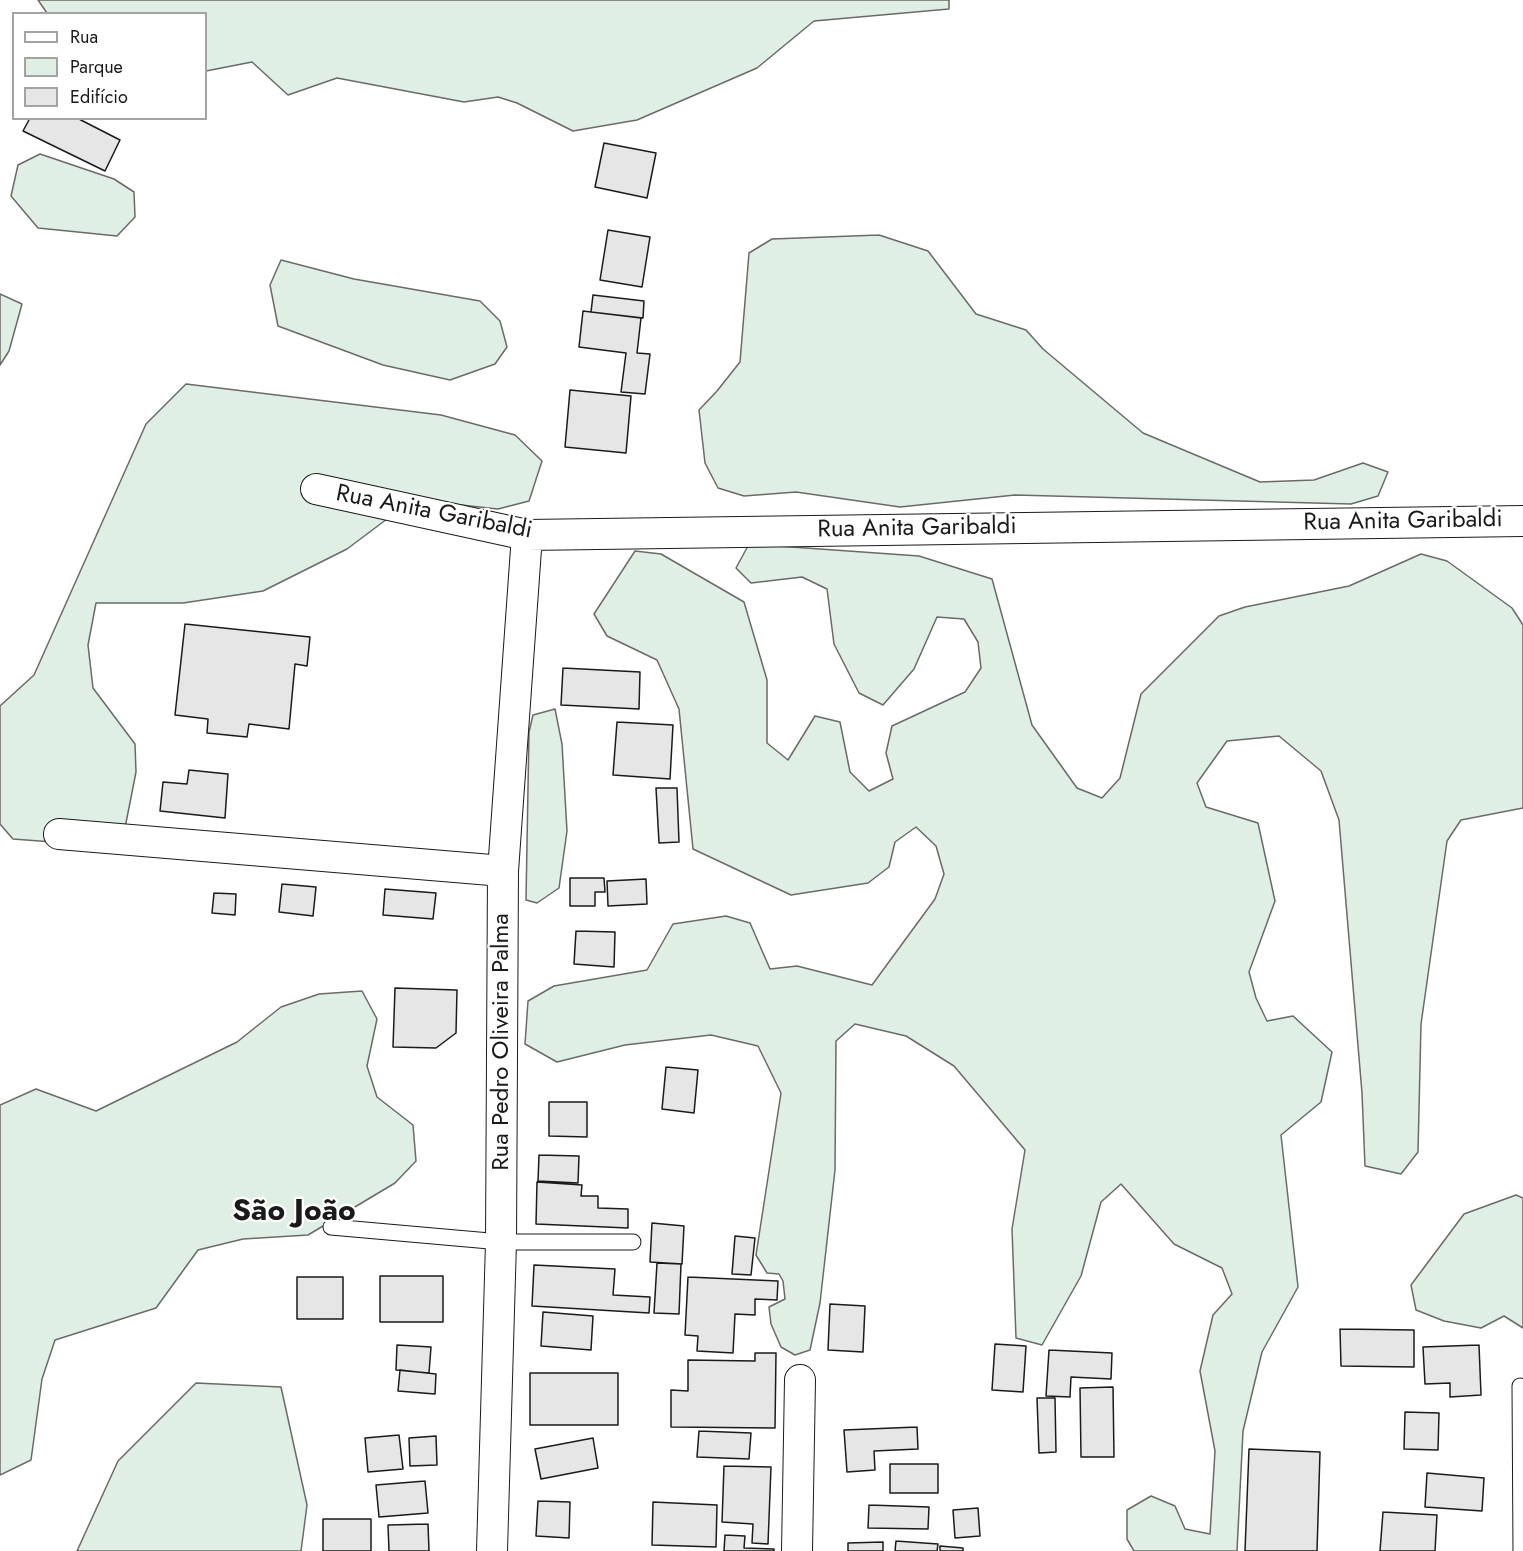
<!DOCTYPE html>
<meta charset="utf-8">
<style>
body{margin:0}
#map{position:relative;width:1523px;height:1551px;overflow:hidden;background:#fff;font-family:Jost,sans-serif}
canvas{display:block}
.legend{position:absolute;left:12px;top:12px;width:195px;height:108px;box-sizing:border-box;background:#fff;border:2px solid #a3a3a3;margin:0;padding:8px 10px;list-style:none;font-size:18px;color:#1a1a1a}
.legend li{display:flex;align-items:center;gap:12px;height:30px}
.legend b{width:30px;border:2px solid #a3a3a3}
</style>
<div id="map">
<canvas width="1523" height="1551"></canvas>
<ul class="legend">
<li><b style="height:8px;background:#fff"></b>Rua</li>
<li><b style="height:16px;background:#e0efe3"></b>Parque</li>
<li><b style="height:16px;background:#e6e6e6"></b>Edifício</li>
</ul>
</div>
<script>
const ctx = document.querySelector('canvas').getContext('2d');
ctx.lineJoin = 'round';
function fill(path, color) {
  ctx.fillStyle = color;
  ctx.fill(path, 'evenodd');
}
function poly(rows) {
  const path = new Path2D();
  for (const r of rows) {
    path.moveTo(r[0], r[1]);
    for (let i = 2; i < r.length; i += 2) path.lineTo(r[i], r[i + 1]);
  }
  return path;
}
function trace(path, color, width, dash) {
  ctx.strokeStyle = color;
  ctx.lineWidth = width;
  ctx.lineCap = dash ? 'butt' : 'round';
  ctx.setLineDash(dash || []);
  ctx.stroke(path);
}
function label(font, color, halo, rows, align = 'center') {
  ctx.font = font + ' Jost,sans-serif';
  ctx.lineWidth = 4.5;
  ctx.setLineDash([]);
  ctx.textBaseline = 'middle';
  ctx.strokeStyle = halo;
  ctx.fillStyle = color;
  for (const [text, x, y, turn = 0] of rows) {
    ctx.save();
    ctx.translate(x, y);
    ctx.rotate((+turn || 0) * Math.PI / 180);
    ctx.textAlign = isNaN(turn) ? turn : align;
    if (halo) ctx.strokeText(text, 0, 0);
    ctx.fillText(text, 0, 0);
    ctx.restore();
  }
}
const green = poly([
 [38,0,949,0,949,9,814,21,757,68,637,120,573,131,517,103,498,97,464,102,337,78,288,95,252,62,206,71,206,14,47,13,38,0],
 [40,154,114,179,134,192,135,217,117,236,38,228,11,196,18,165,40,154],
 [879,235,928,251,976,314,1026,330,1043,349,1143,433,1260,482,1314,480,1363,463,1388,472,1378,496,1351,504,1015,495,900,507,796,492,744,496,718,488,705,463,699,410,717,391,740,362,749,253,772,239,879,235],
 [281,260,354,279,480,301,500,321,507,347,495,364,450,380,383,365,278,326,270,285,281,260],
 [0,294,22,304,9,351,0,365,0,294],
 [186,384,441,415,515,435,542,461,529,501,498,509,424,501,387,519,347,549,263,591,183,603,96,603,88,645,93,688,135,744,136,772,123,838,79,844,13,839,0,824,0,706,34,675,146,424,186,384],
 [749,544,919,556,992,579,1032,725,1077,788,1102,798,1120,778,1141,694,1219,616,1245,607,1349,586,1421,554,1447,561,1512,608,1523,625,1523,808,1461,820,1447,841,1421,1024,1418,1152,1401,1174,1365,1166,1362,1093,1339,820,1321,771,1279,736,1227,741,1197,783,1206,807,1258,823,1275,901,1249,972,1256,998,1267,1021,1293,1016,1332,1052,1321,1102,1281,1135,1298,1287,1262,1352,1243,1431,1237,1551,1134,1551,1127,1539,1127,1510,1151,1496,1175,1506,1185,1529,1210,1534,1215,1451,1200,1371,1213,1315,1232,1294,1222,1268,1174,1244,1121,1184,1101,1202,1081,1276,1042,1345,1016,1338,1012,1229,1025,1150,954,1066,906,1036,855,1024,836,1041,835,1170,820,1303,810,1350,795,1355,781,1347,771,1324,769,1307,785,1299,783,1281,779,1274,767,1273,756,1255,781,1093,758,1046,711,1035,625,1045,557,1062,525,1044,528,1001,554,986,647,970,673,924,726,916,750,923,770,969,797,966,872,985,935,899,944,874,936,846,916,827,895,842,889,867,868,883,791,895,693,849,679,709,657,660,607,636,594,614,635,551,661,554,744,602,767,680,767,743,788,760,815,716,840,722,850,772,869,791,893,779,886,753,892,726,965,692,981,668,978,642,964,619,937,617,914,669,883,705,859,693,834,644,827,589,802,577,751,583,736,568,749,544],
 [555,709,562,744,567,831,559,888,537,903,526,900,529,732,533,715,555,709],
 [362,991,377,1019,367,1066,377,1097,413,1125,416,1161,395,1183,308,1235,243,1239,198,1250,156,1308,55,1340,42,1379,31,1460,0,1475,0,1105,36,1089,96,1111,237,1042,281,1007,319,994,362,991],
 [1516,1195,1523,1198,1523,1328,1504,1316,1481,1328,1444,1321,1416,1310,1411,1285,1464,1214,1516,1195],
 [196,1383,281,1387,307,1505,301,1551,77,1551,118,1461,196,1383]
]);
fill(green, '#e0efe3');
trace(green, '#6a6a6a', 1.5);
const building = poly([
 [30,118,77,118,120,140,105,171,23,131,30,118],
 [604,143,656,153,647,198,595,187,604,143],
 [608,230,650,237,642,287,600,280,608,230],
 [593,295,644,301,643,318,591,312,593,295],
 [583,311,641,318,637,353,650,354,645,394,621,392,626,353,579,347,583,311],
 [570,390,631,396,626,453,565,447,570,390],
 [185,624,310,637,307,666,295,664,289,729,249,724,247,737,207,733,208,719,175,715,185,624],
 [563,668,640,672,639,709,561,705,563,668],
 [617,722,673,725,670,779,613,775,617,722],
 [189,770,228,774,225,818,160,811,163,782,187,784,189,770],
 [656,788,677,788,679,842,659,843,656,788],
 [570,878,604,878,605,892,595,892,595,906,570,906,570,878],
 [646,879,647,904,608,906,607,881,646,879],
 [282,884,316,887,313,916,279,912,282,884],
 [385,889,436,893,433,919,383,915,385,889],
 [214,893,236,894,235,915,212,913,214,893],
 [576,931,615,932,614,967,574,964,576,931],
 [395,988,457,990,456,1033,436,1048,393,1047,395,988],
 [666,1067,698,1070,694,1113,662,1109,666,1067],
 [549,1102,587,1102,587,1137,549,1136,549,1102],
 [539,1155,579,1156,578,1183,538,1181,539,1155],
 [537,1182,582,1185,581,1196,598,1196,598,1208,628,1209,628,1228,536,1224,537,1182],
 [652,1223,684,1226,682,1264,650,1262,652,1223],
 [735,1236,755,1238,751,1275,732,1274,735,1236],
 [657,1263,681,1264,679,1314,654,1313,657,1263],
 [534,1265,615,1269,613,1295,650,1297,649,1313,532,1306,534,1265],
 [380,1276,443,1276,443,1322,380,1322,380,1276],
 [297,1277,343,1277,343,1319,297,1319,297,1277],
 [688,1277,778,1281,777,1300,755,1299,755,1315,735,1314,733,1353,697,1351,698,1336,685,1335,688,1277],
 [830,1304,865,1306,863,1352,828,1350,830,1304],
 [543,1312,593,1316,591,1350,541,1346,543,1312],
 [1340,1329,1414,1330,1414,1367,1341,1366,1340,1329],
 [995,1344,1026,1346,1023,1392,992,1390,995,1344],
 [397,1345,431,1347,429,1373,396,1370,397,1345],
 [1479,1345,1481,1395,1450,1397,1450,1383,1425,1384,1423,1347,1479,1345],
 [1049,1350,1112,1353,1111,1379,1071,1377,1070,1397,1046,1396,1049,1350],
 [755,1353,776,1353,775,1428,671,1427,671,1390,688,1391,688,1360,755,1361,755,1353],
 [400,1370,436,1374,435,1394,398,1391,400,1370],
 [530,1373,618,1373,618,1425,530,1425,530,1373],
 [1113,1387,1114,1457,1081,1457,1080,1388,1113,1387],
 [1037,1398,1055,1398,1056,1452,1039,1453,1037,1398],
 [1405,1412,1439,1413,1438,1450,1404,1449,1405,1412],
 [917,1427,918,1449,874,1451,875,1470,847,1472,844,1430,917,1427],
 [699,1431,751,1433,749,1459,697,1457,699,1431],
 [399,1435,403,1469,368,1472,365,1438,399,1435],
 [436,1436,437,1465,410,1466,409,1438,436,1436],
 [593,1438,598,1468,541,1479,535,1449,593,1438],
 [1249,1449,1320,1452,1317,1551,1245,1551,1249,1449],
 [890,1464,938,1464,938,1493,890,1493,890,1464],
 [724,1466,771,1467,768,1544,752,1543,753,1524,722,1522,724,1466],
 [1427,1473,1484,1478,1482,1511,1425,1507,1427,1473],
 [425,1481,428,1513,379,1517,376,1485,425,1481],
 [538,1501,570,1502,569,1538,536,1536,538,1501],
 [653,1502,717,1505,716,1547,652,1545,653,1502],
 [869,1505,929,1507,928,1529,868,1528,869,1505],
 [978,1508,980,1536,955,1538,953,1510,978,1508],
 [1383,1512,1437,1515,1435,1551,1380,1551,1383,1512],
 [323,1519,371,1519,371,1551,323,1551,323,1519],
 [428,1524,429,1551,389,1551,388,1525,428,1524],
 [725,1535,745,1536,744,1548,774,1549,774,1551,724,1551,725,1535],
 [896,1541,938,1544,937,1551,895,1551,896,1541],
 [883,1542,883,1551,848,1551,848,1543,883,1542],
 [940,1546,963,1548,963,1551,940,1551,940,1546]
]);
fill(building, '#e6e6e6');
trace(building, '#1a1a1a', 1.5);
const lane = poly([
 [331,1227,501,1242,633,1242],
 [1520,1386,1521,1551]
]);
const street = poly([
 [316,489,527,535,1523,521],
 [59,834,503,871],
 [492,1551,501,1242,503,871,527,535],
 [797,1551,800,1380]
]);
trace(lane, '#1a1a1a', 17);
trace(street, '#1a1a1a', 32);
trace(lane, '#fff', 15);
trace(street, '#fff', 30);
label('24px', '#1a1a1a', '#fff', [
 ["Rua Anita Garibaldi",434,513,11],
 ["Rua Anita Garibaldi",1403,522,-1],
 ["Rua Anita Garibaldi",917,529,-1],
 ["Rua Pedro Oliveira Palma",502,1042,-90]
]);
label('bold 30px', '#1a1a1a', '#fff', [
 ["São João",294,1213]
]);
</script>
